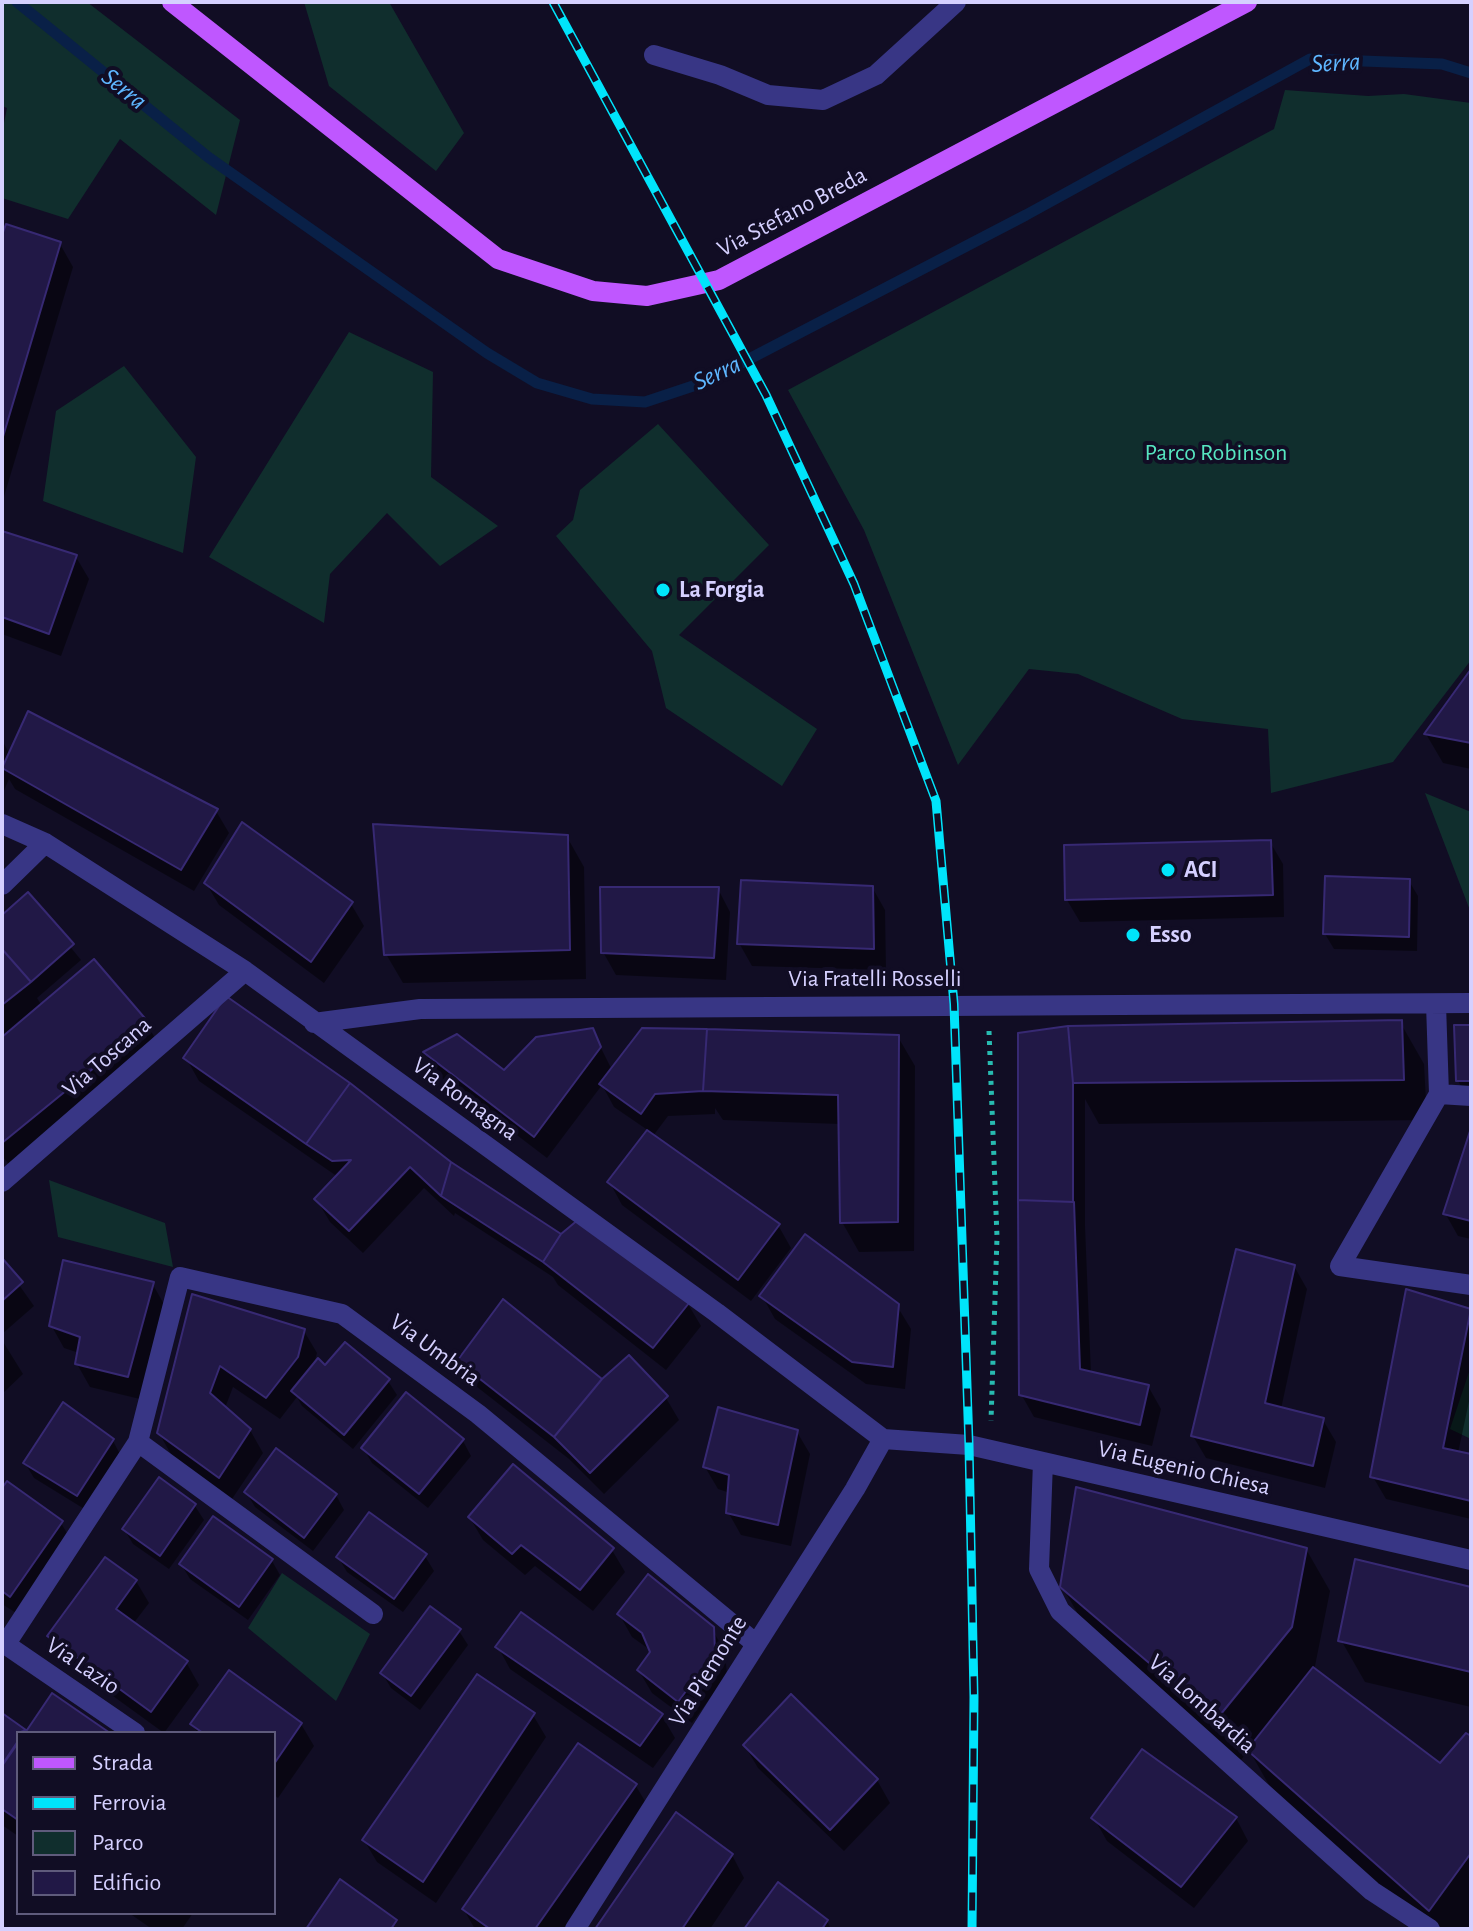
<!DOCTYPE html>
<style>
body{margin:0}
#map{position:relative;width:1473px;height:1931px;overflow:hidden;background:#110d24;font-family:"Alegreya Sans",sans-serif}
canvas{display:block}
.frame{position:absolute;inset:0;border:4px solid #d5d0ff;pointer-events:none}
.legend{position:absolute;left:16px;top:1731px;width:260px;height:184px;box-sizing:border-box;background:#110d24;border:2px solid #5f5b7c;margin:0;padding:10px 14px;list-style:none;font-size:24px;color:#d5d0ff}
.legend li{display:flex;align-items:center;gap:16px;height:40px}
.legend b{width:40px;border:2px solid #5f5b7c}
</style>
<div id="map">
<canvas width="1473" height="1931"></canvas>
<div class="frame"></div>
<ul class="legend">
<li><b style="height:10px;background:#bf57ff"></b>Strada</li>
<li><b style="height:10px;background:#00e4fb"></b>Ferrovia</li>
<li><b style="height:22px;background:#102e2d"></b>Parco</li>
<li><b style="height:22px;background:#211846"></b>Edificio</li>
</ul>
</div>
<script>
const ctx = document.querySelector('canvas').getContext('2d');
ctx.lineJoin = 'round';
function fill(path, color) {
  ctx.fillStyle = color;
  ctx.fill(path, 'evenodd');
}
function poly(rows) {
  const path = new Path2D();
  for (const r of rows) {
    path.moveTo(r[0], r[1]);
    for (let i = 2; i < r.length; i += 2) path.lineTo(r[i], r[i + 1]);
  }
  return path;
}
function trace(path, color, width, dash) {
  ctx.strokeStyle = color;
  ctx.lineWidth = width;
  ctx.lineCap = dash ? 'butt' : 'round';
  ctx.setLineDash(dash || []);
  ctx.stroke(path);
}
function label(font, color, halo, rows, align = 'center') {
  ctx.font = font + ' "Alegreya Sans",sans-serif';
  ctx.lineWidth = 8;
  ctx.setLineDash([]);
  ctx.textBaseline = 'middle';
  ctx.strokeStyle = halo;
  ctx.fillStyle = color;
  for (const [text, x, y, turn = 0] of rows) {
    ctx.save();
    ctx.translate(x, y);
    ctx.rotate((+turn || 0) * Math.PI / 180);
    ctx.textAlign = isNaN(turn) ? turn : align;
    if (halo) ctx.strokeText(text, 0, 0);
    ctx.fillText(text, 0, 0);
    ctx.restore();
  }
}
fill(poly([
 [2,2,87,2,240,120,216,215,120,139,68,219,2,198,2,133,7,108,2,106],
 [304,2,389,2,464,133,436,171,329,86],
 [1285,90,1368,96,1404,94,1471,103,1471,660,1393,762,1271,793,1268,729,1182,719,1078,674,1029,669,958,765,864,530,788,390,1274,129],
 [349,332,433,372,431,477,498,526,440,566,387,513,330,574,324,623,209,557],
 [124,366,196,457,183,553,43,501,56,411],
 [658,424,769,545,679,635,817,729,782,786,666,708,652,651,556,536,573,520,580,490],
 [1425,793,1471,812,1471,913],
 [49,1180,165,1223,173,1267,58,1237],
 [1471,1366,1471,1439,1450,1429],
 [282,1573,370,1634,336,1701,248,1628]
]), '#102e2d');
fill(poly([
 [2,242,60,244,73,267,2,503],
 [2,533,76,557,89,579,61,656,2,634],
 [1471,672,1471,769,1443,763,1426,734],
 [2,740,9,753,216,811,229,833,194,891,15,789,9,779,2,795],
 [567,837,584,867,586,979,403,983,386,954],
 [1270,842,1283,864,1284,917,1080,922,1067,900],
 [1409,881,1418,896,1417,951,1334,949,1325,934],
 [206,883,351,904,364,926,324,983,219,905],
 [872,887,885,910,886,970,752,966,739,943],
 [718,889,730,912,726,980,616,975,603,952],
 [28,895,81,960,37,998,42,1006,147,1024,160,1047,12,1168,2,1156,2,918],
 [1400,1022,1424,1064,1427,1120,1099,1124,1085,1099,1085,1226,1091,1374,1148,1386,1161,1409,1152,1446,1034,1417,1021,1394,1020,1035],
 [1471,1027,1471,1104,1458,1081],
 [592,1030,612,1070,898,1037,915,1066,914,1251,859,1252,842,1222,840,1124,723,1120,715,1108,715,1114,668,1116,653,1136,778,1225,791,1248,751,1301,622,1205,610,1183,649,1131,614,1107,602,1085,547,1158,438,1075,425,1053,504,1073],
 [186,1058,452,1164,563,1238,688,1304,701,1326,666,1370,558,1285,553,1277,455,1213,454,1216,424,1188,363,1253,330,1222,317,1200,338,1177,199,1081],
 [1471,1135,1471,1239,1458,1236,1445,1213],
 [2,1261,34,1306,2,1334],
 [1294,1266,1307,1289,1281,1409,1323,1420,1336,1442,1325,1488,1206,1458,1193,1436],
 [152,1283,165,1306,140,1399,90,1387,77,1364,79,1353,64,1348,51,1325],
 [193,1296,304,1331,317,1353,313,1367,388,1381,397,1395,353,1449,302,1406,297,1397,280,1419,233,1387,225,1408,250,1430,263,1453,232,1499,172,1456,159,1433],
 [762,1296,897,1306,911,1329,905,1389,866,1384,775,1319],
 [1470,1310,1471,1392,1458,1453,1471,1456,1471,1519,1386,1499,1373,1477],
 [2,1340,23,1374,2,1394],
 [459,1361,602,1382,666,1398,679,1420,604,1494,569,1459,472,1383],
 [407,1395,463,1441,471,1456,428,1508,372,1463,363,1448],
 [797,1432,810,1454,791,1546,741,1535,728,1512,730,1493,718,1489,705,1467],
 [113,1441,121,1456,86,1510,34,1478,25,1463],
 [159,1480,195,1506,204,1520,169,1569,133,1544,124,1529],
 [2,1492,61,1523,74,1545,24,1618,2,1604],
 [246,1492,336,1495,344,1510,313,1551,255,1507],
 [470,1518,612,1550,625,1572,593,1611,535,1566,525,1575,483,1540],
 [1306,1549,1330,1591,1314,1671,1440,1766,1471,1738,1469,1929,1428,1929,1273,1792,1249,1750,1241,1760,1086,1628,1062,1586],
 [425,1556,434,1571,403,1612,347,1572,338,1557],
 [272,1561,280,1575,248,1620,190,1579,181,1564],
 [136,1581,149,1603,133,1624,186,1662,199,1685,164,1733,62,1659,49,1636],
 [1471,1589,1471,1707,1365,1682,1341,1640],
 [619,1614,712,1629,725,1652,727,1675,692,1723,652,1693,639,1671,653,1652,632,1637],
 [459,1631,468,1645,420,1710,391,1688,382,1673],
 [498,1647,662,1716,675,1738,653,1768,510,1669],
 [533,1715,546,1737,436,1903,377,1862,364,1840],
 [2,1716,25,1733,18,1733,18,1836,2,1825],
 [192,1724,301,1724,314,1746,278,1798,274,1795,274,1733,198,1733],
 [745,1746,877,1780,890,1803,844,1851,758,1768],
 [636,1786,649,1808,563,1929,475,1929,464,1910],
 [1094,1818,1236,1818,1248,1841,1194,1908,1107,1841],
 [732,1855,744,1878,710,1929,597,1929],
 [129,1913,193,1913,182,1929,152,1929],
 [827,1921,831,1929,747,1929]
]), '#0007');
trace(poly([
 [17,2,208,157,487,353,537,383,592,399,645,402,705,382,1026,215,1310,59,1442,64,1471,73]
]), '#092047', 11);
const building = poly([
 [6,224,61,242,2,440,2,235,6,224],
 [2,531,77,555,49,634,2,617,2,531],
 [1471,669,1471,743,1424,734,1471,669],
 [28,711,218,809,181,870,2,768,28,711],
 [242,822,353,902,311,962,204,883,242,822],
 [373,824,568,835,570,950,384,955,373,824],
 [1271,840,1273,895,1065,900,1064,845,1271,840],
 [1325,876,1410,879,1409,937,1323,934,1325,876],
 [741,880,873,886,874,949,737,944,741,880],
 [600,887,719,887,714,958,601,953,600,887],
 [28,892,74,944,31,982,2,949,2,915,28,892],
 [2,949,31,982,2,1005,2,949],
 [94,959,149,1023,2,1143,2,1037,94,959],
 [226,996,350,1083,306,1144,183,1058,226,996],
 [1402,1020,1404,1080,1073,1083,1068,1026,1402,1020],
 [1454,1025,1471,1025,1471,1081,1456,1081,1454,1025],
 [1068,1026,1073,1083,1073,1202,1018,1200,1018,1033,1068,1026],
 [593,1028,601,1047,534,1137,423,1052,457,1034,504,1070,536,1037,593,1028],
 [642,1028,707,1029,703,1091,655,1094,641,1114,599,1084,642,1028],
 [707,1029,899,1035,898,1222,840,1223,838,1095,703,1091,707,1029],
 [350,1083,451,1162,441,1196,410,1167,349,1231,314,1199,351,1160,332,1161,306,1144,350,1083],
 [1471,1128,1471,1221,1443,1214,1471,1128],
 [647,1130,780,1224,738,1280,607,1182,647,1130],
 [451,1162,561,1234,543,1262,441,1196,451,1162],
 [1018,1200,1074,1202,1080,1369,1149,1385,1140,1425,1019,1395,1018,1200],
 [579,1219,689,1303,653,1348,543,1262,561,1234,579,1219],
 [805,1234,899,1304,893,1367,852,1362,759,1296,805,1234],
 [1236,1249,1295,1265,1265,1403,1324,1418,1313,1466,1191,1436,1236,1249],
 [2,1258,23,1282,2,1301,2,1258],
 [63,1260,154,1282,128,1377,75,1364,80,1337,49,1326,63,1260],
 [1406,1289,1471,1309,1443,1448,1471,1454,1471,1501,1370,1477,1406,1289],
 [192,1294,305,1329,298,1357,266,1398,220,1366,210,1393,251,1429,219,1478,157,1433,192,1294],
 [503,1299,602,1379,554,1437,457,1361,503,1299],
 [345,1342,390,1379,344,1435,291,1391,318,1358,325,1365,345,1342],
 [629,1355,668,1396,590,1473,554,1437,602,1379,629,1355],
 [406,1392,464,1439,419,1494,361,1448,406,1392],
 [63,1402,114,1439,77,1496,23,1463,63,1402],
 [718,1407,798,1430,778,1525,726,1513,729,1475,703,1467,718,1407],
 [276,1448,337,1494,304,1538,244,1492,276,1448],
 [513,1464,614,1548,580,1590,521,1545,512,1554,468,1517,513,1464],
 [159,1477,196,1504,160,1556,122,1529,159,1477],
 [7,1481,63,1521,10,1597,2,1591,2,1488,7,1481],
 [1076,1487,1307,1548,1292,1627,1216,1720,1060,1587,1076,1487],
 [369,1512,427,1554,394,1599,336,1557,369,1512],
 [213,1516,273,1559,239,1607,179,1564,213,1516],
 [105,1557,137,1580,116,1609,188,1661,151,1712,47,1636,105,1557],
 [1355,1559,1471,1587,1471,1672,1338,1641,1355,1559],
 [648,1574,714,1627,715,1652,678,1702,637,1670,650,1652,642,1633,617,1614,648,1574],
 [430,1606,461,1629,411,1696,380,1673,430,1606],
 [521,1612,663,1714,640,1746,495,1647,521,1612],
 [1313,1667,1440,1763,1466,1733,1471,1736,1471,1853,1429,1911,1247,1750,1313,1667],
 [229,1670,302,1723,274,1764,274,1733,203,1733,190,1724,229,1670],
 [477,1674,535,1713,423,1882,362,1840,477,1674],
 [52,1693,110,1733,25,1733,52,1693],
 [791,1694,878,1779,830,1830,743,1745,791,1694],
 [2,1713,26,1730,18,1733,18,1741,2,1765,2,1713],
 [18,1743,18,1820,2,1809,2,1766,18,1743],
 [578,1743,637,1784,535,1929,490,1929,462,1909,578,1743],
 [1142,1749,1237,1817,1181,1887,1091,1818,1142,1749],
 [676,1812,733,1854,682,1929,595,1929,676,1812],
 [340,1879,397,1920,391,1929,306,1929,340,1879],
 [778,1882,828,1920,822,1929,744,1929,778,1882]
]);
fill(building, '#211846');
trace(building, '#372973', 2);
trace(poly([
 [989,1031,997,1237,991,1421]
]), '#28bab0', 5, [4, 6]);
trace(poly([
 [654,55,720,75,768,95,823,100,876,75,956,2],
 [2,824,45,843,245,971,717,1313,883,1439],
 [2,885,45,843],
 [1436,1004,1439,1094,1340,1266,1471,1285],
 [314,1023,420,1009,1471,1003],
 [1439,1094,1471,1096],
 [2,1182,245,971],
 [883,1439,969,1445,1471,1560],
 [138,1442,373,1614],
 [1043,1462,1039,1569,1060,1611,1372,1891,1430,1929],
 [2,1642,135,1733],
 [5,1645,138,1442,180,1277,342,1314,478,1414,755,1643],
 [575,1929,855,1489,883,1439]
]), '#383685', 20);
trace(poly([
 [172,2,498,259,593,291,647,296,719,280,1247,2]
]), '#bf57ff', 20);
const rail = poly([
 [553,2,766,395,854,584,936,801,954,1004,969,1445,974,1697,972,1929]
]);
trace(rail, '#00e4fb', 9);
trace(rail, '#110d24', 6, [18]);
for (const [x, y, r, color] of [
 [663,590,8,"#00e4fb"],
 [1168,870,8,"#00e4fb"],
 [1133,935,8,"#00e4fb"]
]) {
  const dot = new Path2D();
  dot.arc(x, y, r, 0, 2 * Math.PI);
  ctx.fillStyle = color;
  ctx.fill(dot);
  trace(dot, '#110d24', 3);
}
label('24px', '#d5d0ff', '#110d24', [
 ["Via Stefano Breda",792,212,-28],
 ["Via Fratelli Rosselli",875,979],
 ["Via Toscana",107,1057,-41],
 ["Via Romagna",465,1099,36],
 ["Via Umbria",435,1350,36],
 ["Via Eugenio Chiesa",1184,1468,13],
 ["Via Lazio",83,1666,34],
 ["Via Piemonte",708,1671,-58],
 ["Via Lombardia",1202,1704,42]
]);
label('24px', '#56e5c0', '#110d24', [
 ["Parco Robinson",1216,453]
]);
label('bold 24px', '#d5d0ff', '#110d24', [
 ["La Forgia",679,590],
 ["ACI",1184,870],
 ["Esso",1149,935]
], 'left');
label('italic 26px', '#5eb6ff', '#110d24', [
 ["Serra",1336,63,-3],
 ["Serra",124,89,39],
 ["Serra",717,373,-25]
]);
</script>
